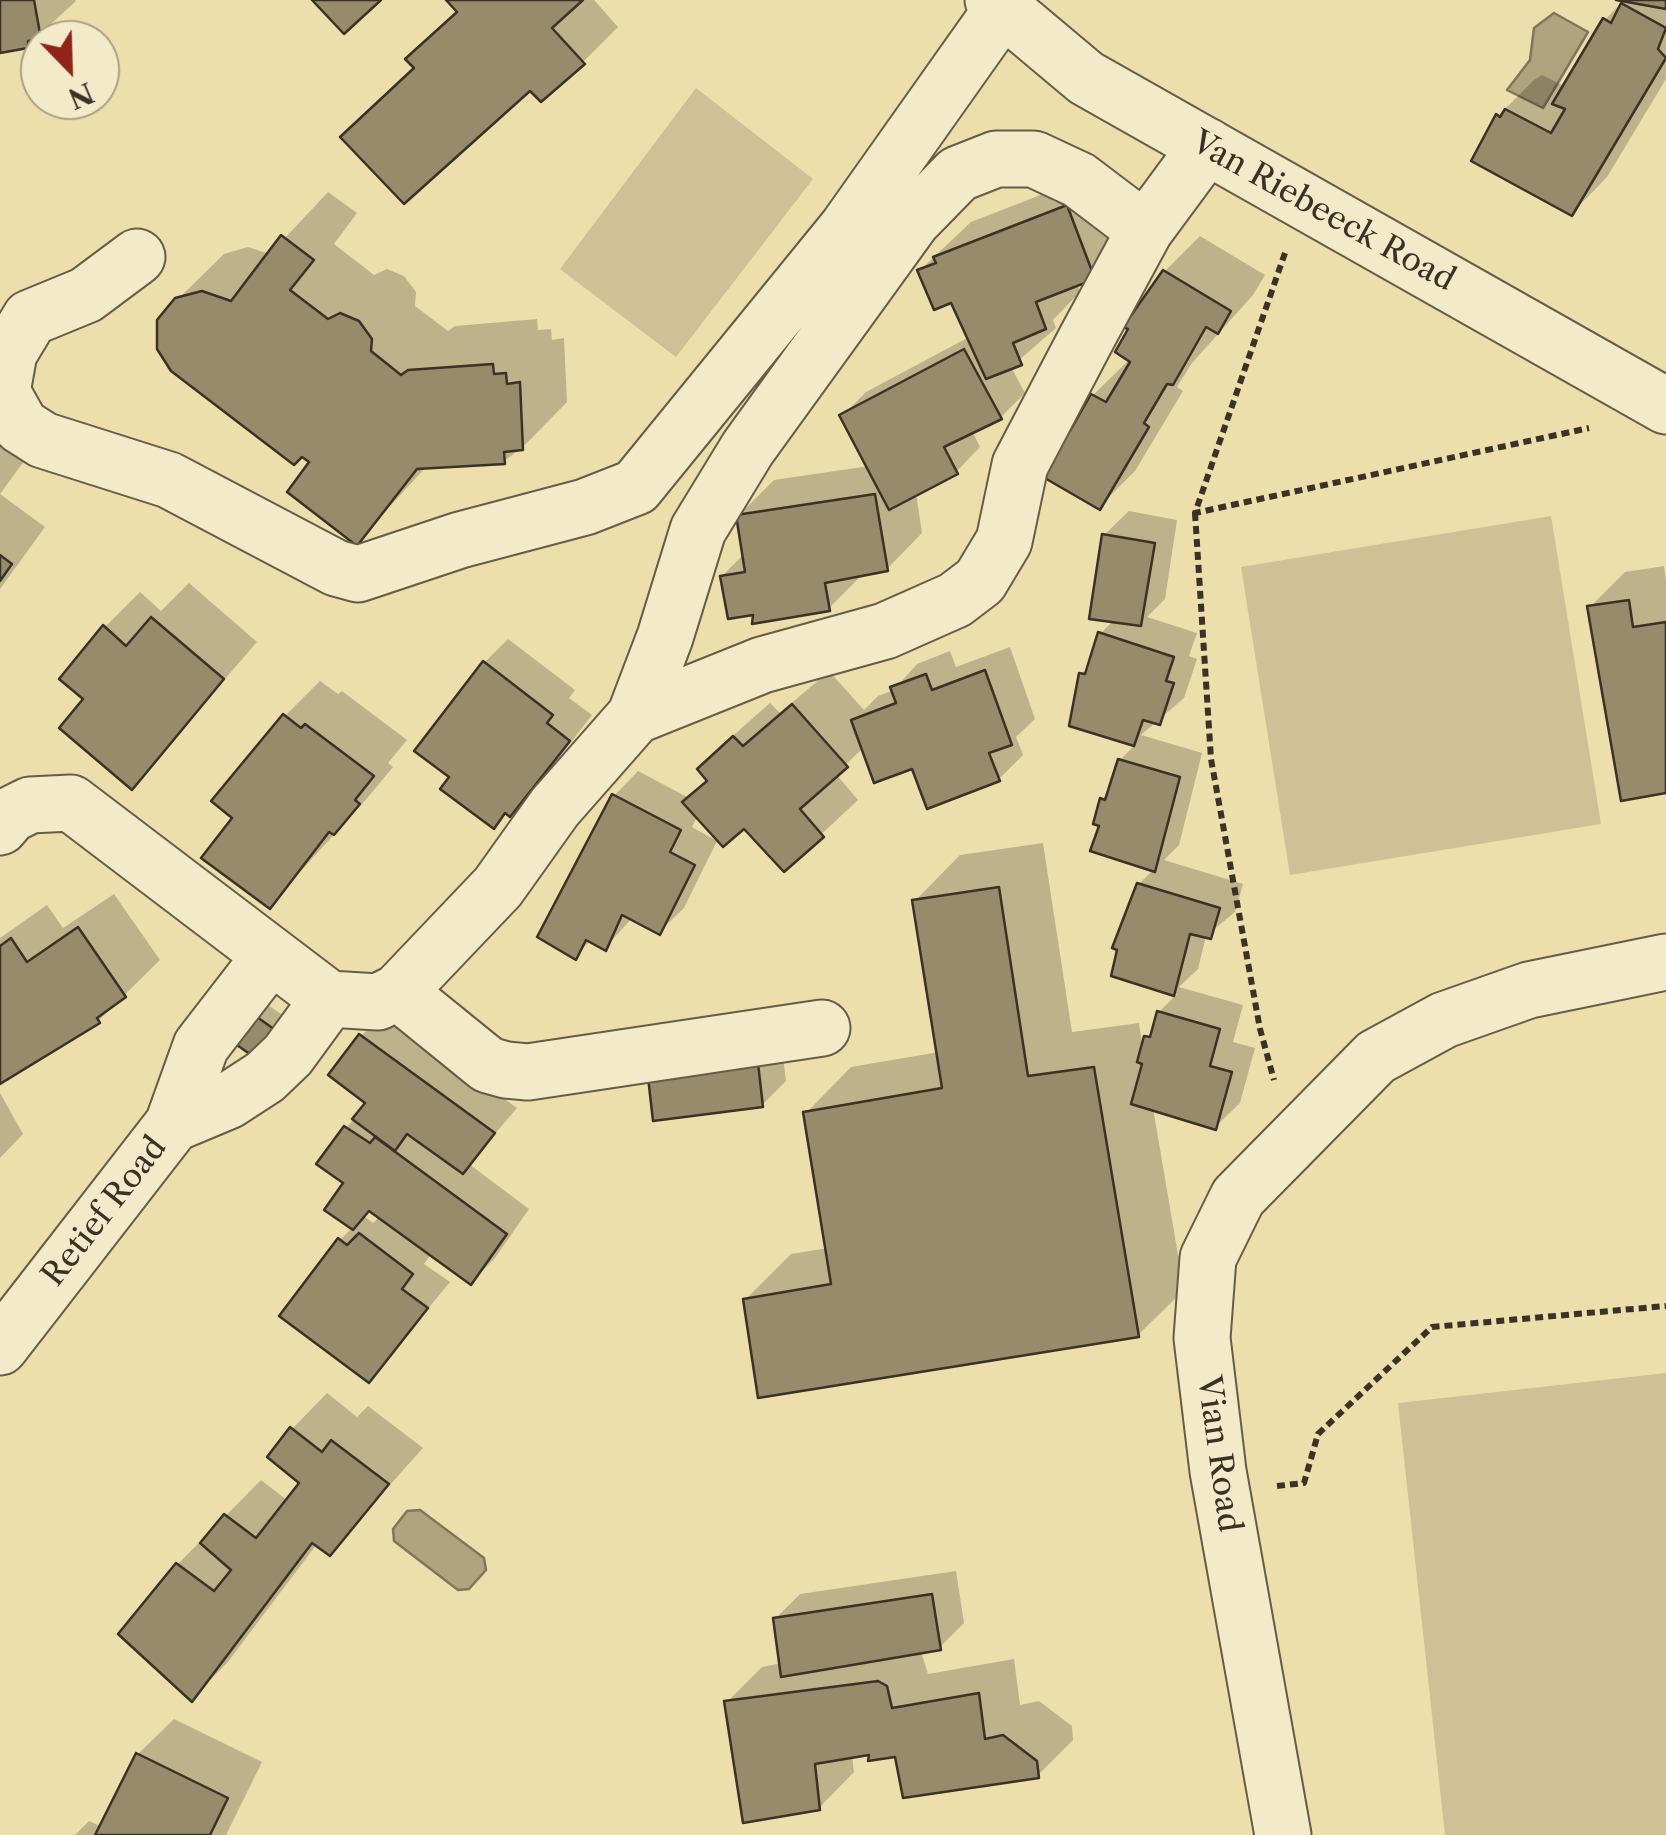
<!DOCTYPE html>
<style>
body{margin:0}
#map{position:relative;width:1666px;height:1835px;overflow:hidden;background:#eddfac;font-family:"Libre Caslon Text",serif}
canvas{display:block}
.north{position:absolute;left:20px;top:20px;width:100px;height:100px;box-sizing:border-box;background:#f3eac9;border:2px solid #a9a088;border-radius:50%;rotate:157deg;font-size:28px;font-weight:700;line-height:40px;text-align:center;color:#3a3127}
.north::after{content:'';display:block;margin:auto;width:35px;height:45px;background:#8f2418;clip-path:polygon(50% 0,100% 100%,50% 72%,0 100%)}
</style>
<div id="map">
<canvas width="1666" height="1835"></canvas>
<div class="north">N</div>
</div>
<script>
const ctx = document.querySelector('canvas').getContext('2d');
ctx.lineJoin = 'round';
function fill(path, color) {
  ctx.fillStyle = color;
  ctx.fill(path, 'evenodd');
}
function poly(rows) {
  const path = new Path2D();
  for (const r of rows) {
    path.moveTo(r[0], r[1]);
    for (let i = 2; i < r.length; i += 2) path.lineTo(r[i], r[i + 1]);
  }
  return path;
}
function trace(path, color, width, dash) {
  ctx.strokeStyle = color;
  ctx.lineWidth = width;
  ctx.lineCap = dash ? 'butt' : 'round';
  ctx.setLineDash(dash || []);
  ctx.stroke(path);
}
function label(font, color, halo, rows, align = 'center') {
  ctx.font = font + ' "Libre Caslon Text",serif';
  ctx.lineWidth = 9;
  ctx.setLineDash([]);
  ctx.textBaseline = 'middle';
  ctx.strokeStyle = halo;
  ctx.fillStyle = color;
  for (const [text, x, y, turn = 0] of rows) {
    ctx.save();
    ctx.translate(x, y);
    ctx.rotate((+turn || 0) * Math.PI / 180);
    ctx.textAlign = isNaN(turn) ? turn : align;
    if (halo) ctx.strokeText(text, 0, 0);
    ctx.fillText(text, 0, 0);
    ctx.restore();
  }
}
fill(poly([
 [696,88,813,179,676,357,560,269],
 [1551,516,1601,824,1290,875,1241,567],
 [1666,1373,1666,1835,1445,1835,1398,1403]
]), '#cfc195');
const water = poly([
 [1554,13,1588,32,1543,108,1507,90,1530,60,1534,28,1554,13],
 [420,1510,484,1558,486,1570,469,1589,458,1590,394,1541,393,1529,407,1511,420,1510]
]);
fill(water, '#b0a47f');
trace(water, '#81765c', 2.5);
fill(poly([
 [0,0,75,0,76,1,27,46,0,50],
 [450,0,594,0,618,27,583,62,530,87,416,67,408,59,459,10],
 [1624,0,1666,0,1666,79,1607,177,1572,213,1475,160,1498,116,1534,80,1542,75,1566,87,1605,20],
 [1102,171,1129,242,1077,284,1080,292,1053,320,1056,328,1011,367,1025,393,1001,417,972,431,980,447,956,472,916,493,922,533,887,569,864,573,828,609,755,613,722,576,744,554,738,516,774,480,869,466,842,416,866,392,969,337,952,300,920,270,971,222],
 [328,192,357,213,334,244,374,275,387,269,404,276,416,292,415,306,448,331,455,326,537,319,538,330,551,329,552,340,564,338,567,402,522,448,504,461,427,466,357,542,312,462,177,300,224,254,248,247,270,254],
 [1200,236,1265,275,1253,295,1192,363,1177,387,1183,391,1135,471,1099,507,1069,429,1093,395,1130,359,1164,272],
 [0,442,25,460,0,494,45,527,0,589],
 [1129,511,1177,520,1165,599,1147,617,1197,633,1189,656,1197,659,1184,698,1141,735,1202,753,1179,845,1164,860,1243,884,1235,912,1206,936,1198,969,1179,987,1243,1005,1233,1042,1255,1048,1240,1103,1215,1127,1153,1108,1184,1290,1138,1335,745,1300,791,1254,828,1248,806,1113,851,1067,939,1052,915,901,960,855,1043,843,1072,1032,1139,1023,1143,1049,1159,1012,1177,994,1114,974,1139,884,1154,869,1102,824,1102,799,1111,791,1120,760,1136,744,1072,724,1082,674,1091,665,1100,634,1114,620,1104,535],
 [1664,566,1666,581,1666,791,1590,607,1625,572],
 [189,583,257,642,132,786,87,698,105,627,140,592,161,611],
 [508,639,575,690,569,698,592,715,534,790,493,826,452,776,484,663],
 [1010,647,1035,719,1016,737,1023,755,999,779,913,766,864,747,836,774,858,800,784,869,744,826,698,815,692,827,717,841,684,908,659,932,632,918,605,948,591,940,575,956,614,796,638,771,689,798,708,779,700,769,735,734,770,703,780,713,829,671,864,710,878,696,894,690,917,664,950,651,956,667],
 [320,681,338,694,342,691,407,740,388,763,393,767,369,796,270,905,236,818,285,716],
 [114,894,160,960,98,1021,0,1081,0,938,47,905,63,928],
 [264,1002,288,1019,269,1045,234,1040],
 [385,1012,517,1108,469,1164,529,1209,495,1258,471,1282,432,1253,424,1264,450,1282,369,1380,340,1240,353,1227,346,1128,369,1102,361,1036],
 [371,1209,380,1216,373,1223,364,1216],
 [781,1040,786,1081,762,1105,655,1118],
 [0,1093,23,1134,0,1158],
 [327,1393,357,1417,368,1406,423,1448,329,1553,317,1544,227,1663,192,1698,178,1564,261,1480,288,1501,303,1482,292,1429],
 [956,1571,964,1623,940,1647,921,1651,928,1674,1014,1659,1020,1705,1039,1701,1072,1726,1073,1740,1038,1775,896,1754,852,1756,854,1772,819,1808,727,1702,762,1667,782,1663,775,1619,800,1594],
 [174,1719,262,1762,226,1835,75,1835,89,1821,102,1827,138,1754]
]), '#0003');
const building = poly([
 [0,0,34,0,41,39,28,41,28,48,0,53,0,0],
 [312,0,381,0,344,34,312,0],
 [446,0,583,0,552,28,585,64,541,102,530,91,404,204,340,137,414,68,405,59,457,12,446,0],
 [1616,0,1666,0,1666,9,1616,0],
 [1621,3,1666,28,1658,49,1666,58,1572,216,1471,161,1496,114,1500,117,1505,109,1551,133,1565,109,1552,104,1603,18,1611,23,1621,3],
 [1067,205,1095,279,1036,302,1046,329,1013,343,1022,365,986,379,951,303,934,310,917,270,936,263,933,257,1067,205],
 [281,235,314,260,290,290,328,319,340,313,359,321,372,339,371,351,401,375,408,370,493,364,494,374,506,373,507,384,520,382,523,450,504,452,505,464,417,469,357,546,287,492,309,462,302,457,294,465,171,371,157,349,157,320,175,298,202,291,231,301,281,235],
 [1163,270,1231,311,1218,334,1206,327,1173,385,1167,384,1144,423,1149,427,1100,510,1043,477,1067,427,1070,431,1091,394,1106,402,1130,362,1115,352,1128,329,1123,327,1163,270],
 [964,349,1002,419,944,447,958,474,889,510,839,415,964,349],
 [875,494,888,571,825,583,830,611,752,624,753,615,728,619,720,576,745,572,736,515,875,494],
 [1102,534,1155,543,1141,626,1089,619,1102,534],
 [0,555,12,564,0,581,0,555],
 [1629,600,1633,627,1666,622,1666,793,1621,801,1587,606,1629,600],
 [151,617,224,679,132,790,59,728,83,699,59,679,103,625,126,646,151,617],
 [1098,632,1174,657,1166,681,1174,683,1160,725,1143,720,1134,746,1069,726,1079,673,1085,674,1098,632],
 [483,661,553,715,547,723,570,741,510,817,505,813,494,829,440,789,449,777,414,751,483,661],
 [985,670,1012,745,989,753,1000,781,927,809,912,769,874,783,851,720,896,703,890,687,926,674,932,690,985,670],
 [792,704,848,767,800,809,824,837,784,872,744,829,723,847,682,802,707,781,697,769,733,736,743,746,792,704],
 [283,714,301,728,305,724,374,776,355,800,360,804,334,835,329,832,270,909,201,858,232,818,211,801,283,714],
 [1118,759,1180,777,1155,872,1090,851,1099,826,1093,824,1100,798,1105,800,1118,759],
 [612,794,681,830,670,852,695,865,660,935,622,915,606,951,586,940,576,960,537,937,612,794],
 [1137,883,1220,908,1211,939,1190,934,1174,996,1111,976,1117,950,1112,948,1137,883],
 [999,887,1028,1076,1094,1067,1139,1337,758,1398,743,1299,831,1284,803,1112,942,1088,912,900,999,887],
 [78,927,126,997,97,1018,100,1023,0,1084,0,946,11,938,27,962,78,927],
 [1157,1011,1220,1029,1210,1066,1232,1072,1216,1130,1131,1104,1142,1064,1137,1062,1144,1036,1150,1037,1157,1011],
 [250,1012,278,1032,258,1060,230,1040,250,1012],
 [359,1034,495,1133,463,1174,407,1134,395,1151,352,1119,365,1103,328,1075,359,1034],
 [758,1063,763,1107,653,1121,648,1077,758,1063],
 [344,1126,370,1143,375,1137,507,1234,471,1285,369,1211,353,1230,324,1210,343,1183,316,1164,344,1126],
 [359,1233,413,1274,402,1289,428,1308,369,1383,279,1316,338,1238,347,1245,359,1233],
 [290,1427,322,1452,331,1440,389,1484,330,1556,312,1543,192,1702,118,1634,176,1563,214,1591,231,1570,200,1543,224,1514,256,1538,299,1483,267,1457,290,1427],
 [932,1594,941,1650,781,1677,773,1618,932,1594],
 [878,1681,887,1686,892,1708,979,1693,985,1739,1003,1735,1037,1761,1039,1778,903,1798,895,1757,868,1761,869,1755,815,1764,820,1810,743,1823,724,1701,878,1681],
 [136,1753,228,1798,210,1835,95,1835,136,1753]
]);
fill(building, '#978b6c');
trace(building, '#3a3127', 2.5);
const minor = poly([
 [993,0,1086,78,1666,406],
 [137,257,86,295,30,318,9,353,2,392,21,426,43,440,169,480,336,568,358,574,460,540,585,507,636,487,847,228,1002,9],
 [635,716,762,665,885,631,955,600,980,581,1004,541,1020,465,1085,341,1145,230,1207,146],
 [0,827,10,815,30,805,71,803,329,999,378,1002,398,992,498,887,555,807,635,716,665,637,698,530,748,448,913,220,958,174,996,159,1034,159,1079,180,1145,230],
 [398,992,488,1065,506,1070,528,1072,822,1028],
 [173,1124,228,1101,265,1077,288,1055,329,999],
 [0,1347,173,1124,201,1046,269,958],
 [1283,1835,1218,1471,1202,1338,1208,1258,1238,1197,1376,1057,1444,1020,1529,990,1666,962]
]);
trace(minor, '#675c48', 59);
trace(poly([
 [1285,253,1195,513,1589,428],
 [1195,513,1211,759,1260,1029,1274,1080],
 [1277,1486,1304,1483,1318,1434,1432,1327,1666,1306]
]), '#3a3127', 6, [8, 5]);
trace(minor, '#f3eac9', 55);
label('32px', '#3a3127', '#f3eac9', [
 ["Van Riebeeck Road",1323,212,29],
 ["Retief Road",105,1212,-52],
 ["Vian Road",1218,1454,82]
]);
</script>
